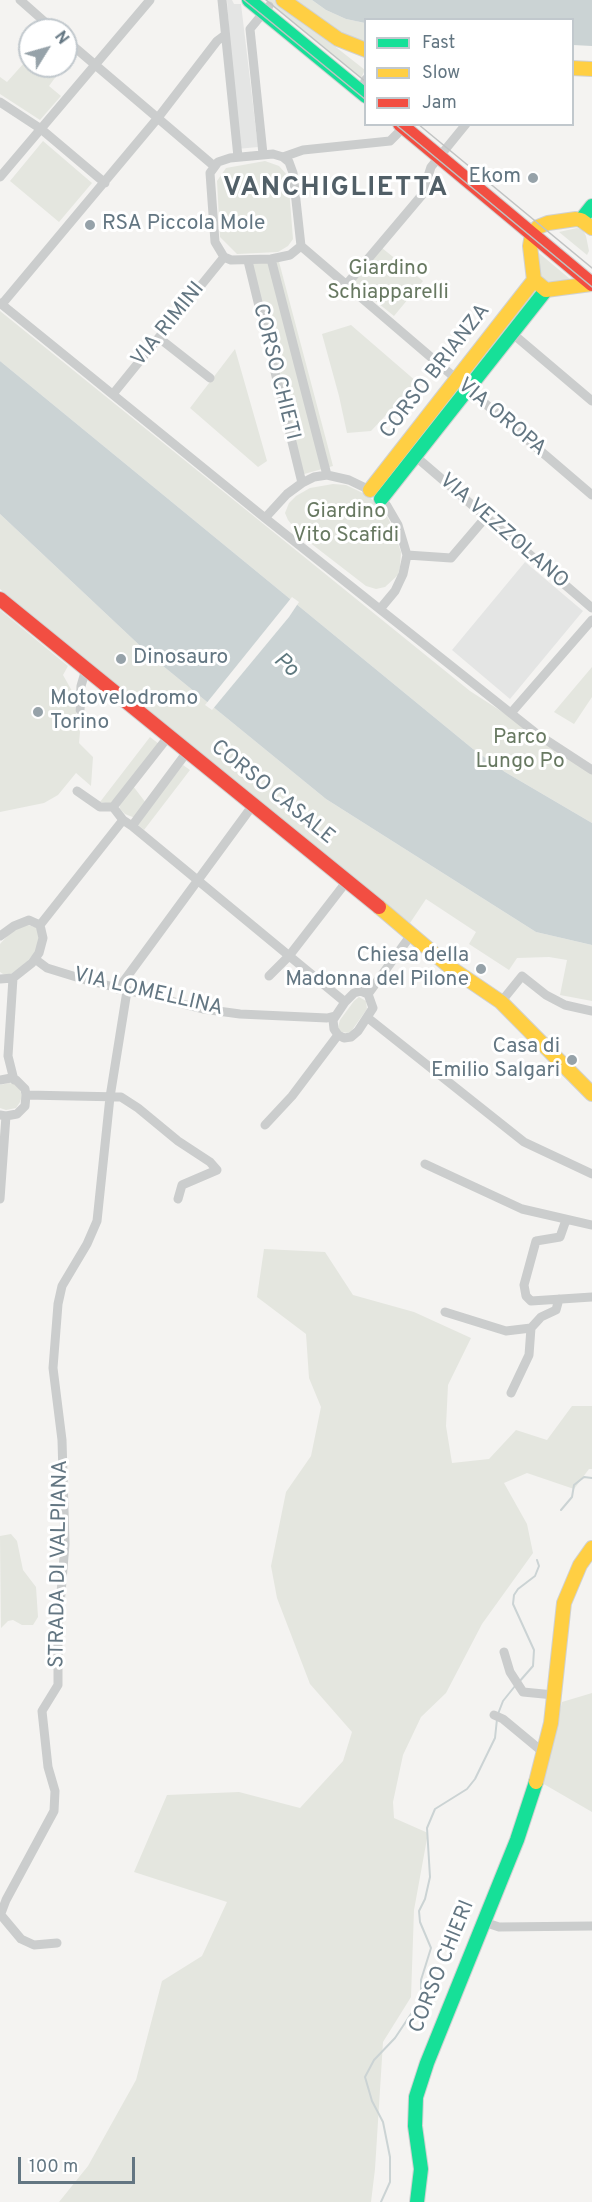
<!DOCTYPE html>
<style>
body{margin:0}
#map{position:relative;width:592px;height:2202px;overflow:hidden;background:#f4f3f1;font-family:Overpass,sans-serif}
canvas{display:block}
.legend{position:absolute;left:364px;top:18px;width:210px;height:108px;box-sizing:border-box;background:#fff;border:2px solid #c1c8cd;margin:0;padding:8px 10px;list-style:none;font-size:18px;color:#637682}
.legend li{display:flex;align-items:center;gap:12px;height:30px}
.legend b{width:30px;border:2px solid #c1c8cd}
.north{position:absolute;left:18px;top:18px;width:60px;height:60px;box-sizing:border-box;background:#fff;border:2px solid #c1c8cd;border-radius:50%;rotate:53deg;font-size:16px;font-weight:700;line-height:24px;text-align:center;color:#637682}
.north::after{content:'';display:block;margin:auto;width:21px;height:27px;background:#96a2a9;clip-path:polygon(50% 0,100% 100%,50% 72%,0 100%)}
.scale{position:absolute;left:18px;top:2157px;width:117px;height:27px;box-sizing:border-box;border:3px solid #637682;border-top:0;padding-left:8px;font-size:18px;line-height:21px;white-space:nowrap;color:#637682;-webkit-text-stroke:4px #fff;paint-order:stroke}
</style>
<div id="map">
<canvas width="592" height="2202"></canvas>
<ul class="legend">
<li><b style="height:8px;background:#16e098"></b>Fast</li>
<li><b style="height:8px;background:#ffcf43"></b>Slow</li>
<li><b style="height:8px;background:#f24e42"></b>Jam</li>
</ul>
<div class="north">N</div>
<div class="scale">100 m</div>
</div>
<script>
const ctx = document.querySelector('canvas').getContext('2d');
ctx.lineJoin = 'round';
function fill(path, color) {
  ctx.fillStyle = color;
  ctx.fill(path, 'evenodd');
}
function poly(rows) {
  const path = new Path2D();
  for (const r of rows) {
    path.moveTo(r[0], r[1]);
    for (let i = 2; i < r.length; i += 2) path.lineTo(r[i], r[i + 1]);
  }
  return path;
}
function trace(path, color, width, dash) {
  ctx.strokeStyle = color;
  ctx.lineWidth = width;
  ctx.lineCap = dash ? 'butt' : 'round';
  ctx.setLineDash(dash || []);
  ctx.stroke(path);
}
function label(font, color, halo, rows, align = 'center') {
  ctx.font = font + ' Overpass,sans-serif';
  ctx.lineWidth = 6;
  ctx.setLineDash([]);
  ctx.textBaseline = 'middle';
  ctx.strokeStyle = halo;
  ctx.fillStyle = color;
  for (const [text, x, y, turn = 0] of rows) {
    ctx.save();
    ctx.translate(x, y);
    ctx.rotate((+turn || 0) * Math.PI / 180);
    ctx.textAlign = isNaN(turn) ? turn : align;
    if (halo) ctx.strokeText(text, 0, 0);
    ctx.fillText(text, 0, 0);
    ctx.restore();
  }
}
fill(poly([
 [227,0,232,0,234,4,241,4,258,147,237,149],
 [525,562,583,611,510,699,452,650]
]), '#e4e5e4');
fill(poly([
 [266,0,276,0,365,70,361,78],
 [285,0,312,0,326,10,346,19,365,23,365,44,338,39],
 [24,63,39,73,51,76,60,71,49,86,61,96,40,120,0,94,0,77,7,82],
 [43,141,92,183,59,222,10,181],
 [265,161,279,166,288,176,293,239,288,246,278,252,237,254,220,237,217,181,226,168],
 [577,228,583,230,586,236,589,251,587,255,559,232],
 [382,248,423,281,394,316,353,283],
 [539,253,570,279,556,282,543,281,539,274],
 [278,258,333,466,297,476,248,261],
 [0,311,470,691,592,770,592,823,505,772,473,749,0,361],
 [351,325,417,382,371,431,347,433,339,396,322,334],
 [235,349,267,461,258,467,190,408],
 [333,484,346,485,369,496,386,514,392,526,401,552,400,567,398,575,385,587,376,589,366,586,300,535,288,520,285,513,289,503,296,496,310,488],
 [0,514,152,657,326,799,536,932,592,945,592,1001,560,995,567,960,549,957,517,958,509,970,469,944,476,932,426,899,410,923,0,589],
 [0,610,68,666,63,675,72,691,80,732,79,743,93,757,91,786,76,773,58,795,44,803,0,812],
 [592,667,592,697,574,724,554,712],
 [150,737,159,744,112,804,100,802],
 [183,765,190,770,144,830,137,824],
 [133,786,146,803,135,818,125,814,120,809,119,804],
 [25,924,38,928,41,934,36,951,27,962,11,974,3,974,0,972,0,944,9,934],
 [359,997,366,1001,367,1009,350,1033,340,1032,338,1027,340,1020,354,1001],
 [9,1083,14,1084,20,1090,22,1096,20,1102,16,1108,6,1110,0,1108,0,1085],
 [264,1249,325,1252,353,1295,414,1312,471,1338,448,1385,446,1426,452,1463,489,1459,516,1430,547,1440,572,1406,592,1406,592,1469,589,1469,574,1489,527,1473,504,1483,527,1524,533,1553,482,1624,446,1693,421,1717,403,1755,393,1802,394,1818,428,1833,414,1910,411,1997,383,2042,375,2169,371,2202,59,2202,88,2166,136,2080,162,1981,202,1956,227,1902,134,1872,167,1795,239,1792,300,1808,343,1761,352,1732,310,1684,277,1598,271,1566,286,1492,311,1456,321,1407,309,1378,306,1334,257,1297],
 [11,1534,17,1541,23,1570,36,1587,38,1617,33,1625,22,1625,13,1620,8,1621,1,1628,0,1536],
 [592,1693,592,1812,542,1783,562,1702]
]), '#e4e6df');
fill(poly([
 [312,0,592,0,592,46,573,45,572,20,366,20,365,23,346,19,326,10],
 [0,361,473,749,505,772,592,823,592,945,536,932,326,799,152,657,0,514]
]), '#cbd3d4');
fill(poly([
 [292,597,299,602,289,617,212,710,205,705]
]), '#f4f3f1');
trace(poly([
 [561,1510,572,1497,574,1485,584,1477,592,1478],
 [519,1682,533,1666,534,1650,513,1604,514,1595,518,1589,535,1576,539,1566,537,1560],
 [498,1714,503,1701,515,1686],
 [381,2202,390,2182,390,2157,383,2122,372,2101,365,2077,374,2060,395,2038,421,1999,421,1980,431,1948,420,1922,419,1911,425,1899,430,1877,427,1828,435,1809,467,1789,475,1779,495,1738,497,1719]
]), '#cbd3d4', 2);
const fast = poly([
 [249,0,366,96],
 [581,220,592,206],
 [381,499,546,290],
 [417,2202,421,2169,415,2126,416,2097,427,2063,517,1840,536,1782]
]);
const slow = poly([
 [283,0,338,39,366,50],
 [572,68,592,69],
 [592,228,581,220,576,219,548,223,538,227,532,234,530,246,534,280,546,290,592,284],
 [370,490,534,280],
 [379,907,451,968,501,1002,592,1094],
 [536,1782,551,1723,564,1603,580,1565,592,1548]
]);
const jam = poly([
 [400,124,592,284],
 [0,599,379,907]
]);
trace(fast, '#d0d1d1', 16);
trace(slow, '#d0d1d1', 16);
trace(jam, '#d0d1d1', 16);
trace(poly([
 [20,0,54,30],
 [222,0,238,157],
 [66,40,214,166],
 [360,92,366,79],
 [0,102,41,129,105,183],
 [263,154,250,29,269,6],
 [273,154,283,157,289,162,293,173,301,246,290,255,271,259,231,260,224,257,215,242,210,173,218,162,230,158,273,154],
 [283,157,303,150,390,141,407,124],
 [0,177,150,0],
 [301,246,592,495],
 [271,259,327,475],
 [248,261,302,483],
 [346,285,422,195,431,167,466,124],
 [0,303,265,518,537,734,592,770],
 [2,304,157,119,217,41,225,35],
 [513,334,592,401],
 [159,338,210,378],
 [113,394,224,257],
 [415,456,592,608],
 [265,518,287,494,302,483,314,477,327,475,349,480,376,493,387,506,398,525,407,555,403,574,395,591,380,609],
 [407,555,451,558,486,517],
 [80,710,81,686,86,669],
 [511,713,592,620],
 [168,737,113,807,123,820,132,826,187,752],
 [77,791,100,807,113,807],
 [132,826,345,1002],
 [40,925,123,820],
 [0,936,14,926,29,920,40,925,43,938,39,953,32,963,13,978,0,979],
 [35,959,47,968,86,980,203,1009,240,1014,327,1018,335,1016],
 [269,976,289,956,347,881],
 [13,978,8,1056,14,1080],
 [118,989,253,805],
 [361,991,368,994,373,1008,358,1031,351,1037,344,1038,338,1035,334,1029,333,1020,345,1002,354,993,361,991],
 [368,994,411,935],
 [501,1002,522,976,546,995,565,1005,592,1011],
 [368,1018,524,1142,592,1174],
 [0,1080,11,1078,16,1080,25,1089,26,1095,25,1106,17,1114,6,1116,0,1115],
 [26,1095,121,1097,138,1108,178,1141,210,1162,217,1170,182,1185,178,1199],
 [265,1125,292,1096,338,1035],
 [425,1164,522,1209,592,1225],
 [0,1199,6,1116],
 [566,1220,560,1237,536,1241,524,1285,526,1296,531,1301,592,1297],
 [445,1312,506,1331,531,1328],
 [511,1393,529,1355,531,1328,541,1317,556,1310,559,1299],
 [504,1652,510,1672,523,1692,554,1695],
 [494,1715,503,1719,544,1753],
 [0,1914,21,1939,34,1945,57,1943],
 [0,1916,6,1900,54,1811,55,1791,48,1767,42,1711,58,1685,58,1630,65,1544,62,1440,53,1368,58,1304,62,1286,87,1244,97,1221,110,1097,127,991],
 [484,1922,499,1927,592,1926]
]), '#cbcdcd', 9);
trace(fast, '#16e098', 14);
trace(slow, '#ffcf43', 14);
trace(jam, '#f24e42', 14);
trace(poly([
 [244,0,366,100],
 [266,0,366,82],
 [395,124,592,287],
 [418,124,592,268]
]), '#c1c3c3', 1.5);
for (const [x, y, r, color] of [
 [533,178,6,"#96a2a9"],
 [90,225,6,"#96a2a9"],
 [121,659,6,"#96a2a9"],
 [38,712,6,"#96a2a9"],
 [481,969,6,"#96a2a9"],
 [572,1060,6,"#96a2a9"]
]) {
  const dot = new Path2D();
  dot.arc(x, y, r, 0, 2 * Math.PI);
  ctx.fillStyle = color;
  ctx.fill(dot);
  trace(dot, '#fff', 2);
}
label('21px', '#637682', '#fff', [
 ["Ekom",521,178],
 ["RSA Piccola Mole",102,225,"left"],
 ["Dinosauro",133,659,"left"],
 ["Motovelodromo",50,700,"left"],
 ["Torino",50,724,"left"],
 ["Chiesa della",469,957],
 ["Madonna del Pilone",469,981],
 ["Casa di",560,1048],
 ["Emilio Salgari",560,1072]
], 'right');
label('21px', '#687962', '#fff', [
 ["Giardino",388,270],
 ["Schiapparelli",388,294],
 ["Giardino",346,513],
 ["Vito Scafidi",346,537],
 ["Parco",520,739],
 ["Lungo Po",520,763]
]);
label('21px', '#637682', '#fff', [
 ["VIA RIMINI",169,325,-51],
 ["CORSO CHIETI",275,372,76],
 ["CORSO BRIANZA",436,372,-52],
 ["VIA OROPA",501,418,40],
 ["VIA VEZZOLANO",503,532,41],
 ["CORSO CASALE",272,793,39],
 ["VIA LOMELLINA",148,993,13],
 ["STRADA DI VALPIANA",60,1564,-89],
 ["CORSO CHIERI",443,1967,-68]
]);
label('italic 22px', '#5f797f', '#fff', [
 ["Po",285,666,41]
]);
ctx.letterSpacing = '1.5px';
label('bold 27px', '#515f67', '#fff', [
 ["VANCHIGLIETTA",336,190]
]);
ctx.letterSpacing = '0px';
</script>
